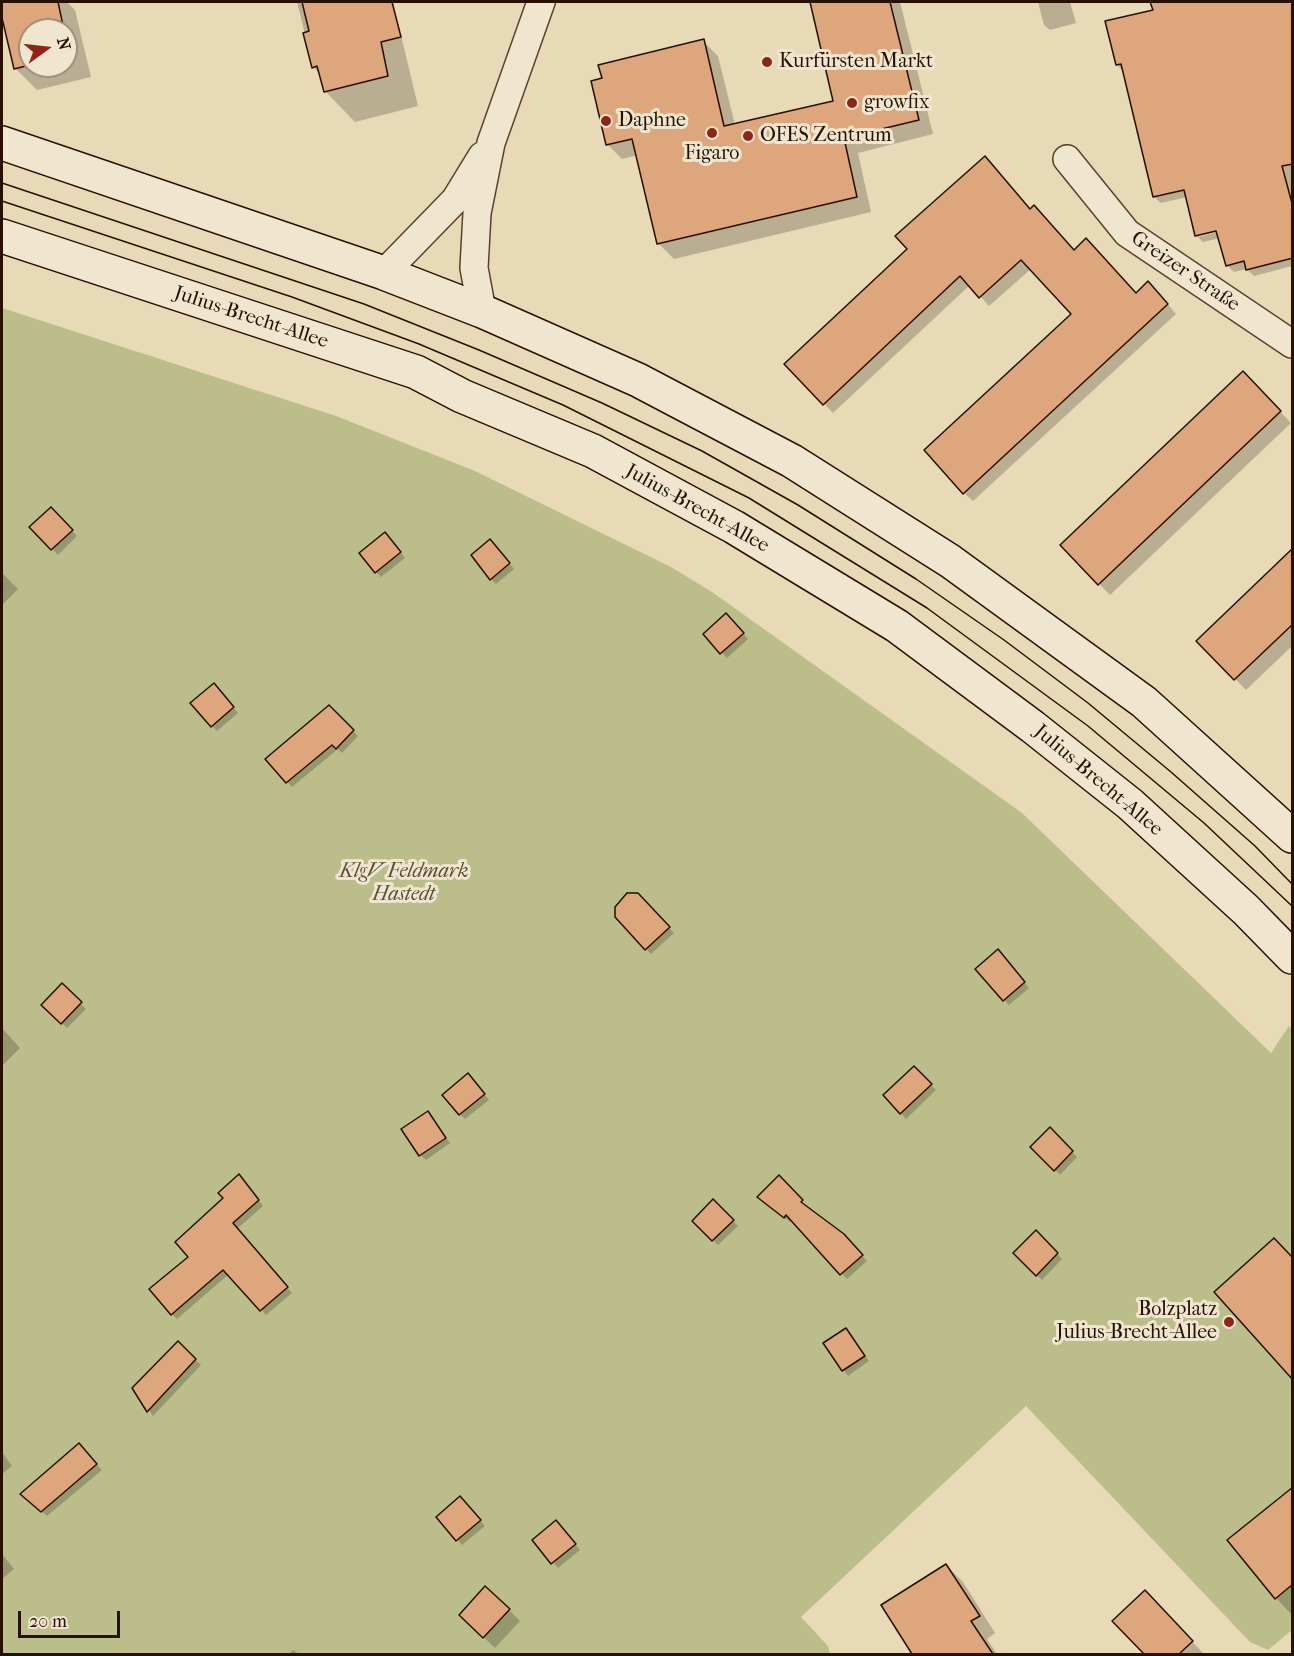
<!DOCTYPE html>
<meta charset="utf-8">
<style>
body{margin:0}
#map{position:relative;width:1294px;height:1656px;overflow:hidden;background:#e8d9b7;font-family:"IM FELL French Canon",serif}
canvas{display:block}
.frame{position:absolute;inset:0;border:3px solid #271000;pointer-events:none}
.north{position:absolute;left:18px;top:18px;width:60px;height:60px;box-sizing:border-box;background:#f0e6d0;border:2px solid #a0907d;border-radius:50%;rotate:75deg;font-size:16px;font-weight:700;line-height:24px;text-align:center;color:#271000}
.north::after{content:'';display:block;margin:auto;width:21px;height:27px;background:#8f2418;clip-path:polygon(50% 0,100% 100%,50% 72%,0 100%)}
.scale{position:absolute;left:18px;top:1611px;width:102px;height:27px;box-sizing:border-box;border:3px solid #271000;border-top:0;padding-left:8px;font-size:18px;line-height:21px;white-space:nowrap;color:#271000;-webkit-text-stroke:4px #f0e6d0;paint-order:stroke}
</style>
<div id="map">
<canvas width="1294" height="1656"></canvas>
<div class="frame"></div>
<div class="north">N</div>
<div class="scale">20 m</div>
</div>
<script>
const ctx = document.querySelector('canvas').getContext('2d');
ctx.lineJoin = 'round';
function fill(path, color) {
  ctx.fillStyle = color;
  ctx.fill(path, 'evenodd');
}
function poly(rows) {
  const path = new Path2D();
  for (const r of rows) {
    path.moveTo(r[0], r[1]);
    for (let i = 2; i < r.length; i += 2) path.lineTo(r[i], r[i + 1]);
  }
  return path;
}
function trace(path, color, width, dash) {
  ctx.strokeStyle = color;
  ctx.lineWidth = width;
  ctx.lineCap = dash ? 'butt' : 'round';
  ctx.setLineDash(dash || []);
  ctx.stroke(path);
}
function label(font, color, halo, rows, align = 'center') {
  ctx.font = font + ' "IM FELL French Canon",serif';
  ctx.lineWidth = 6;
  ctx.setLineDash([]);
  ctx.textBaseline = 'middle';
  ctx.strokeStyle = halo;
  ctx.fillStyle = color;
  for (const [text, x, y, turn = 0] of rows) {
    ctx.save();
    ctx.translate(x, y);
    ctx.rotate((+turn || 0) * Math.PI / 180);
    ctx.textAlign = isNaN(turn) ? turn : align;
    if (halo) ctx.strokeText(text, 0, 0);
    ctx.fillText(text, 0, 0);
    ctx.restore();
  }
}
fill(poly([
 [2,308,336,416,475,471,671,567,712,592,1022,813,1271,1053,1289,1026,1292,1030,1292,1630,1268,1650,1250,1642,1026,1406,801,1617,828,1646,830,1654,2,1654]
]), '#bbbe8b');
fill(poly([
 [2,2,67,2,75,10,91,77,37,90,15,68,2,12],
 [30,30,66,30,66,66,30,66],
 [297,2,393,2,418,106,355,122,325,91,321,75,313,67],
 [812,2,900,2,933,134,858,153,871,212,674,259,659,244,638,155,622,159,607,144,703,41,718,56,735,125,835,102],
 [1038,2,1070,2,1076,23,1050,30,1044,25],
 [1195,2,1292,2,1292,266,1254,276,1247,269,1234,272,1227,265,1220,238,1203,242,1196,235,1187,197,1161,203,1154,197,1124,72,1117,65,1107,23],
 [1223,227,1224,230,1199,237,1199,233],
 [1031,210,1074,252,1136,294,1157,292,1176,314,973,501,964,493,1073,314,1031,269,989,306,970,285,833,413,786,364],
 [1254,384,1291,423,1110,595,1062,545],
 [51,509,77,536,58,555,31,527],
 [390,539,405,558,381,577,376,572],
 [495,546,514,569,496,584,491,579],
 [1292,550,1292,646,1246,690,1198,641],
 [2,573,18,589,2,605],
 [731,620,748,639,727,658,705,634],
 [219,691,238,713,217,731,212,726],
 [329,707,358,736,342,753,338,749,292,787,267,759],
 [638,895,674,933,651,954,646,949],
 [1003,957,1029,988,1009,1005,1004,1000],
 [62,986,86,1009,67,1028,43,1005],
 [2,1028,20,1048,2,1066],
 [914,1068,936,1090,906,1119,885,1095],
 [473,1081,489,1100,465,1119,460,1114],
 [427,1113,450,1143,426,1160,420,1155],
 [1050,1130,1077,1157,1060,1175,1033,1147],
 [779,1177,805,1207,849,1242,867,1261,847,1279,792,1220,790,1222,759,1197],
 [244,1181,263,1206,237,1229,292,1293,266,1315,229,1274,177,1319,172,1314,191,1257],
 [713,1201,738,1226,718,1245,694,1221],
 [1036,1232,1062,1259,1042,1280,1015,1253],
 [845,1330,869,1361,848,1376,825,1344],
 [178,1343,201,1365,153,1416,134,1388],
 [84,1450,102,1470,47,1516,22,1494],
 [2,1452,12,1466,2,1474],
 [1292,1489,1292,1615,1276,1598],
 [465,1504,485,1526,462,1545,438,1517],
 [561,1527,580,1550,558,1568,534,1540],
 [2,1554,14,1569,2,1579],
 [946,1565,963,1582,995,1633,987,1639,997,1654,914,1654,883,1606],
 [1156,1603,1203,1653,1201,1654,1146,1654,1114,1621],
 [509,1610,520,1621,495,1648,472,1626],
 [293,1650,299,1654,289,1654]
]), '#0003');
const building = poly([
 [2,2,58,2,64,30,30,30,30,65,14,69,2,18,2,2],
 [302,2,392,2,401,37,381,42,388,76,324,92,317,66,312,68,303,33,309,31,302,2],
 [810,2,890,2,919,120,844,138,857,197,657,244,632,139,606,145,591,81,602,78,598,65,704,39,724,126,833,101,810,2],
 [1150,2,1293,2,1293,164,1282,166,1293,207,1293,258,1246,270,1244,261,1226,266,1216,231,1195,236,1184,190,1153,197,1121,64,1116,65,1105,21,1153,10,1150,2],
 [985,156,1030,209,1034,205,1074,250,1086,238,1136,293,1148,281,1168,304,963,494,924,450,1071,314,1021,260,979,298,960,276,823,405,784,364,907,249,895,236,985,156],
 [1243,371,1281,411,1098,585,1060,545,1243,371],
 [51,507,73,530,51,550,29,527,51,507],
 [385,532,401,552,375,573,359,553,385,532],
 [490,539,510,563,490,580,471,555,490,539],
 [1293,548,1293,624,1234,680,1196,641,1293,548],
 [726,613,744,633,720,654,703,634,726,613],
 [214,683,234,707,211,727,190,703,214,683],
 [329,705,354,730,336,749,332,745,286,783,265,759,329,705],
 [627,893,638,893,670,927,645,950,615,917,615,907,627,893],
 [998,949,1025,982,1003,1001,975,969,998,949],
 [62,983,82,1002,61,1024,41,1005,62,983],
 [914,1066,932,1084,900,1114,883,1095,914,1066],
 [468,1073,485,1094,459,1115,442,1095,468,1073],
 [428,1111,446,1138,419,1156,401,1129,428,1111],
 [1050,1127,1073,1151,1054,1171,1030,1147,1050,1127],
 [239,1174,259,1200,233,1223,288,1287,260,1311,223,1270,171,1315,149,1289,188,1257,175,1242,223,1198,218,1193,239,1174],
 [779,1175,803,1200,801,1202,844,1234,863,1255,840,1275,786,1215,784,1218,757,1197,779,1175],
 [713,1199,734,1220,712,1241,692,1221,713,1199],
 [1036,1230,1058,1253,1036,1276,1013,1253,1036,1230],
 [1274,1238,1293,1258,1293,1380,1214,1292,1274,1238],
 [846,1328,865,1356,842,1371,823,1343,846,1328],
 [178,1341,196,1359,147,1412,132,1388,178,1341],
 [79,1443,97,1464,41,1512,20,1494,79,1443],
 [1293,1487,1293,1584,1275,1599,1227,1540,1293,1487],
 [460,1496,481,1520,456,1541,436,1517,460,1496],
 [556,1520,576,1544,551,1564,532,1540,556,1520],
 [946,1564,980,1616,971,1621,993,1654,912,1654,881,1605,946,1564],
 [485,1586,510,1609,483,1638,459,1615,485,1586],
 [1145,1590,1193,1641,1179,1654,1144,1654,1112,1621,1145,1590]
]);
fill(building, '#dea67c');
trace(building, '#271000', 1.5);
const street = poly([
 [1067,159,1127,233,1292,344],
 [384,273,455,200,482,156],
 [482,311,474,268,477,213,491,143,541,2]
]);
const secondary = poly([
 [2,143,384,273,482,311,638,380,792,461,950,561,1144,702,1292,836],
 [2,236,416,372,462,396,593,451,734,527,897,626,1033,727,1130,804,1246,910,1292,957]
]);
trace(street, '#57422e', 30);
trace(secondary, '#271000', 36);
trace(street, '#f0e6d0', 27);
trace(secondary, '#f0e6d0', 33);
trace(poly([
 [2,183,364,304,479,350,602,403,702,451,798,505,916,579,1004,640,1088,703,1171,772,1255,846,1292,884],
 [2,201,292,297,419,344,563,405,749,498,927,608,1088,726,1204,823,1292,906]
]), '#271000', 1.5);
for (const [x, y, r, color] of [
 [767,62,6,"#8f2418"],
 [852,103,6,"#8f2418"],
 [606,121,6,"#8f2418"],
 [712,133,6,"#8f2418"],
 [748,136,6,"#8f2418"],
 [1229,1322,6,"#8f2418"]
]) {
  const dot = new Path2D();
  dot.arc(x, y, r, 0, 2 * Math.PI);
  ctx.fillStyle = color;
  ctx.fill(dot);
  trace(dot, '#f0e6d0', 2);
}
label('20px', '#271000', '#f0e6d0', [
 ["Kurfürsten Markt",779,62],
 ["growfix",864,103],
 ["Daphne",618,121],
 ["OFES Zentrum",760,136],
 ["Figaro",712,154,"center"],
 ["Bolzplatz",1217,1310,"right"],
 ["Julius-Brecht-Allee",1217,1333,"right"]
], 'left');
label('20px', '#271000', '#f0e6d0', [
 ["Greizer Straße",1185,272,34],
 ["Julius-Brecht-Allee",251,318,18],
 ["Julius-Brecht-Allee",697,509,29],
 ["Julius-Brecht-Allee",1098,781,40]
]);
label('italic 20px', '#5b4d31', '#f0e6d0', [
 ["KlgV Feldmark",404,872],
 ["Hastedt",404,895]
]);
</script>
